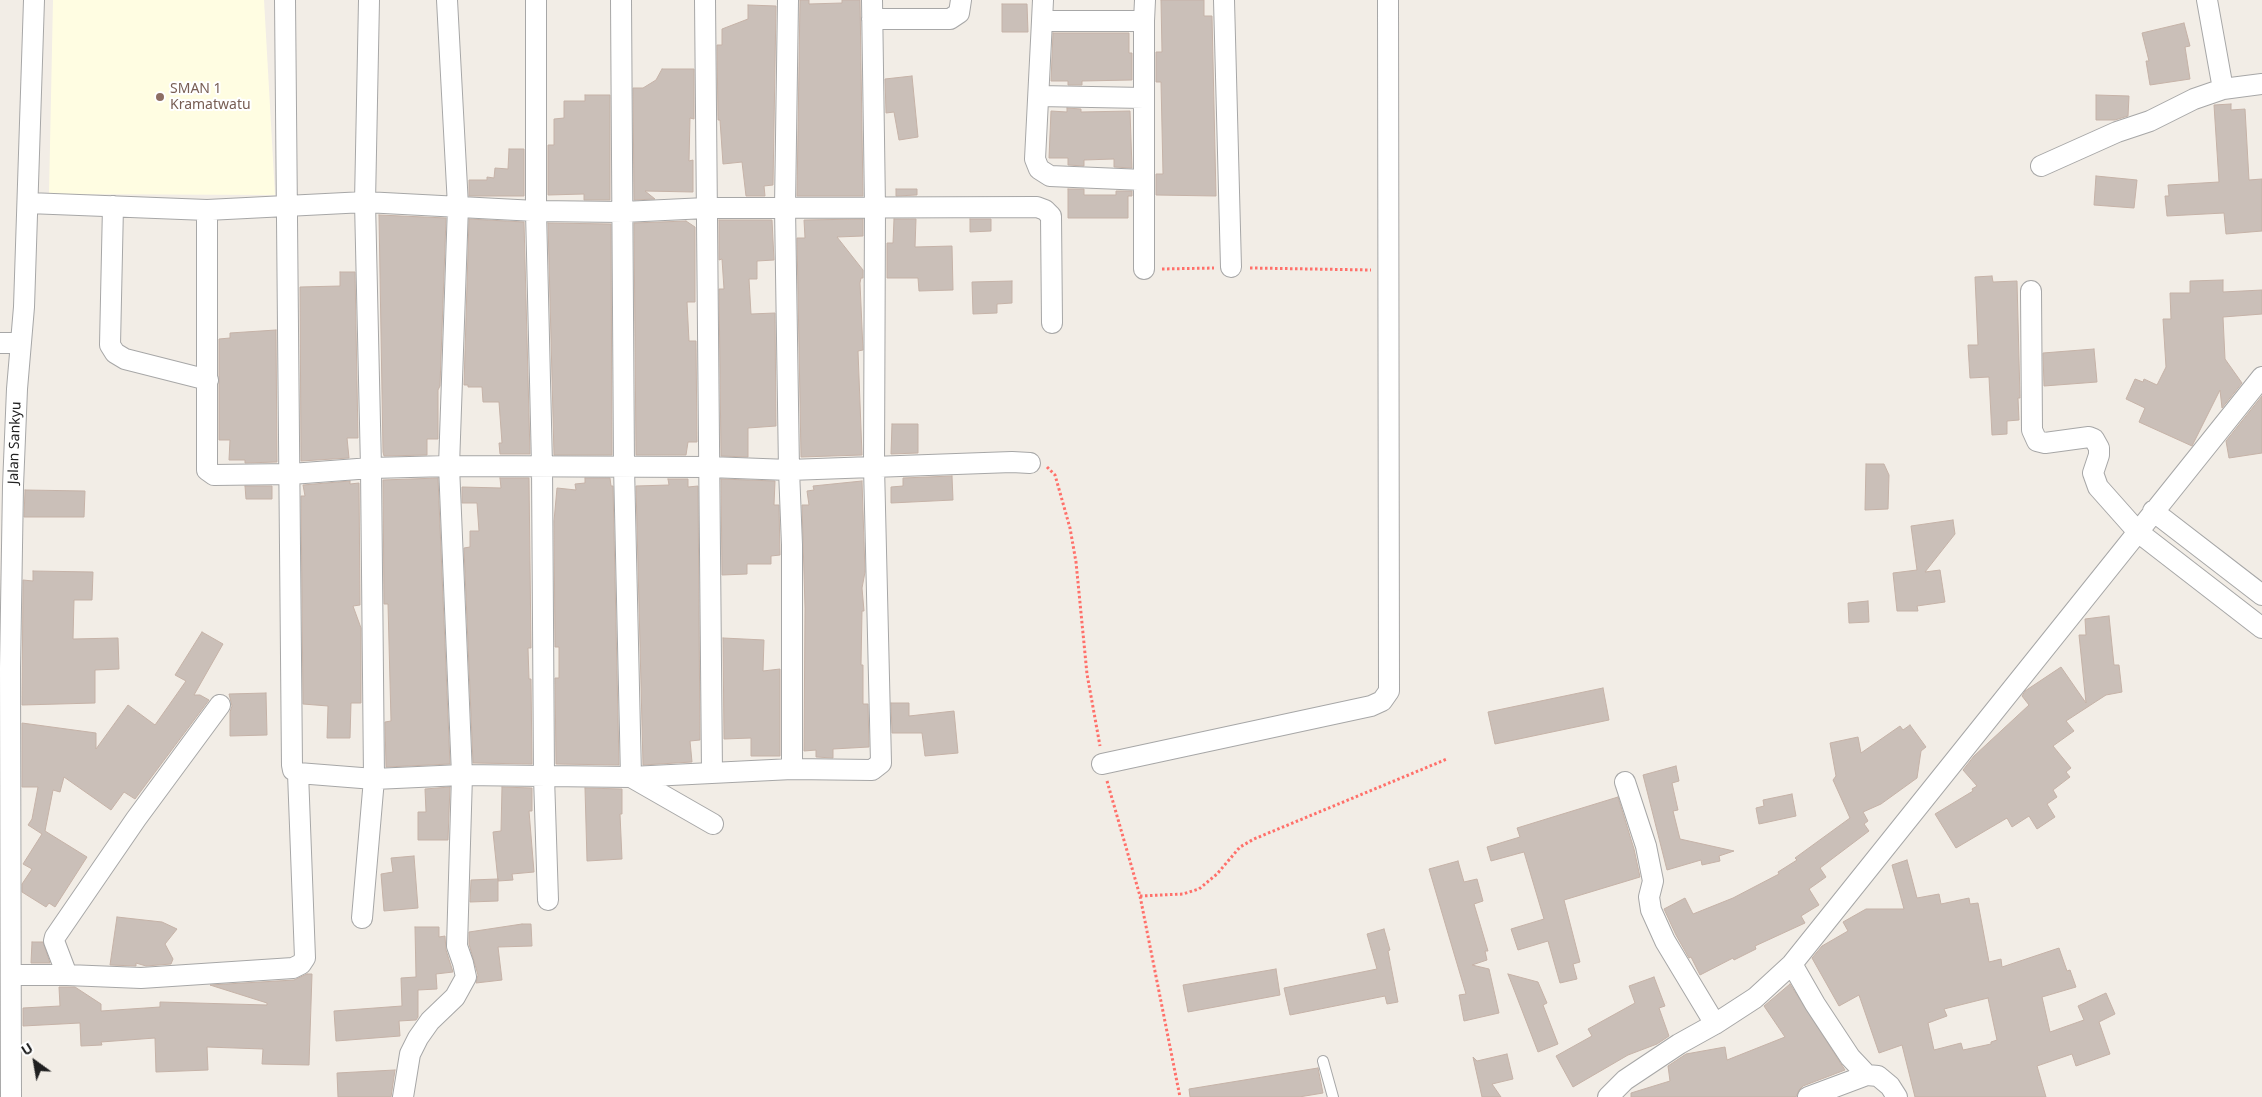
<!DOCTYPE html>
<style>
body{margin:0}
#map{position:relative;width:2262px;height:1097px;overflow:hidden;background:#f2ede6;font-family:"Noto Sans",sans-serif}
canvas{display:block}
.north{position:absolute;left:10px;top:1037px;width:50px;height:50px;-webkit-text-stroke:4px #fff;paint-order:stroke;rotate:328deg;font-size:14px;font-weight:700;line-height:20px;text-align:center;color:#202020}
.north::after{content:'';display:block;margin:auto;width:18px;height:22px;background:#202020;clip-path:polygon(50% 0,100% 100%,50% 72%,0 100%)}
</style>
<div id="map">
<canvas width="2262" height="1097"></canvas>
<div class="north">U</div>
</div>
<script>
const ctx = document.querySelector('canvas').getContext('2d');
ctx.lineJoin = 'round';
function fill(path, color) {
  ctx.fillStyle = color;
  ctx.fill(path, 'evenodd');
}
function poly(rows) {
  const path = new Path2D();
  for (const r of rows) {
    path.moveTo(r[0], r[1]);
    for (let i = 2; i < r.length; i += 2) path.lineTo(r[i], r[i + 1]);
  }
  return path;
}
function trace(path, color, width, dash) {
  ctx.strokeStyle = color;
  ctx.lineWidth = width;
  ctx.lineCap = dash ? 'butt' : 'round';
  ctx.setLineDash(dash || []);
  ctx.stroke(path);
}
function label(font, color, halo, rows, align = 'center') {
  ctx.font = font + ' "Noto Sans",sans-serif';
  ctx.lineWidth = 4;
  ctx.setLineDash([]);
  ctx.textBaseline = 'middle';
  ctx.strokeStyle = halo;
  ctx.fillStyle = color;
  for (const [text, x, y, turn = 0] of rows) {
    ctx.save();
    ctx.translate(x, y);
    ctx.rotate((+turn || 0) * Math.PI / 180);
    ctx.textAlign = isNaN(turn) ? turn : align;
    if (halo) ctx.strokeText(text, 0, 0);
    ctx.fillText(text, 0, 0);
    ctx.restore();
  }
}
fill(poly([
 [53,0,264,0,275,195,49,194]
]), '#fffde2');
const building = poly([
 [800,0,809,0,809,4,842,3,842,0,860,0,863,196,797,196,800,0],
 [1161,0,1204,0,1204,16,1212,16,1216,196,1156,195,1156,174,1163,174,1161,82,1156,82,1156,52,1162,52,1161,0],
 [1002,4,1027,4,1028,32,1002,32,1002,4],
 [748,5,776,6,773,185,764,186,765,196,746,196,742,162,723,164,720,120,718,120,717,45,722,45,722,29,748,19,748,5],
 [2184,23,2190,46,2185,47,2190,79,2150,85,2146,61,2149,61,2142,33,2184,23],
 [1053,33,1129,33,1129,53,1132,53,1132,80,1082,81,1082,85,1068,85,1068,81,1051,81,1053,33],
 [662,69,694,69,694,119,690,118,689,161,693,160,693,192,645,191,655,199,634,200,633,88,643,88,656,80,662,69],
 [912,76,918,137,899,140,894,112,886,113,885,79,912,76],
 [585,95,610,95,610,200,584,200,584,194,548,195,548,145,554,145,554,119,564,118,564,101,585,101,585,95],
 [2096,95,2129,96,2128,116,2115,120,2096,120,2096,95],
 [2231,104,2231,110,2245,109,2249,180,2262,179,2262,231,2226,234,2224,213,2167,216,2165,196,2169,196,2168,185,2219,182,2214,105,2231,104],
 [1067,108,1081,109,1081,112,1130,111,1132,168,1114,167,1114,159,1084,160,1084,166,1068,165,1068,158,1049,158,1051,111,1067,112,1067,108],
 [509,149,524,149,524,196,469,196,469,180,487,180,487,177,494,178,495,168,508,169,509,149],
 [2096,176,2137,180,2134,208,2094,205,2096,176],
 [896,189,917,189,917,195,896,196,896,189],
 [1068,189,1084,189,1084,195,1116,195,1116,191,1132,191,1132,196,1128,196,1128,218,1068,218,1068,189],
 [379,215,446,218,440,386,438,390,438,439,427,439,427,455,384,456,383,452,379,215],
 [469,219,524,222,530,454,500,454,499,443,502,443,499,402,483,402,482,387,468,387,468,385,464,385,469,219],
 [863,219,863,236,837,237,863,270,863,278,861,278,860,283,863,350,858,351,862,455,801,457,797,238,805,238,804,220,863,219],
 [894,219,916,219,915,247,952,246,953,290,919,291,918,278,887,278,887,243,893,243,894,219],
 [970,219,991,219,991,231,970,232,970,219],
 [719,220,772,220,774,260,757,261,757,279,749,279,751,314,775,313,776,426,748,428,748,457,721,456,719,289,724,289,722,259,719,260,719,220],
 [686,221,695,227,695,302,687,302,689,341,696,341,697,442,688,442,686,455,636,455,634,223,686,221],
 [548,223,611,224,612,455,554,455,548,223],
 [340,272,355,272,358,438,347,438,349,458,301,461,300,287,340,286,340,272],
 [1992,276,1993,282,2017,281,2020,398,2018,398,2019,420,2007,421,2007,434,1992,435,1989,377,1970,378,1968,345,1978,345,1975,277,1992,276],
 [2223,280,2223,292,2262,290,2262,314,2223,317,2225,359,2242,383,2222,408,2220,390,2192,446,2139,422,2145,408,2126,399,2135,379,2143,382,2144,379,2157,385,2166,367,2163,319,2171,319,2170,293,2190,293,2190,281,2223,280],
 [1012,281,1012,303,997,304,997,313,973,314,972,282,1012,281],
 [276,330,277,462,245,463,245,460,229,460,230,440,219,440,219,339,230,338,230,333,276,330],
 [2094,349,2097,382,2044,386,2043,353,2094,349],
 [2262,396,2262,453,2229,458,2226,441,2262,396],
 [892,424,918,424,918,453,891,454,892,424],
 [1866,464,1884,464,1889,475,1888,509,1865,510,1866,464],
 [952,476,953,500,891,503,891,487,903,486,903,478,952,476],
 [438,478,450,764,386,767,385,722,391,721,388,604,384,604,383,480,438,478],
 [500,478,529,478,531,648,528,648,529,679,531,679,532,764,473,763,464,548,470,547,470,531,479,531,477,503,462,503,462,487,501,488,500,478],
 [585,478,610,478,611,486,613,486,619,765,556,764,555,678,559,678,559,647,555,647,554,521,557,488,576,490,575,484,585,483,585,478],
 [668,479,688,479,688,487,698,486,700,740,690,741,692,762,643,765,636,486,669,485,668,479],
 [721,479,775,481,774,505,779,505,780,555,771,556,771,564,747,564,747,574,722,575,721,479],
 [350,481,350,484,359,483,360,605,353,606,361,628,361,703,351,703,350,738,327,738,328,706,303,704,301,496,305,496,303,485,350,481],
 [862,481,865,572,862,588,864,611,862,611,861,665,863,665,863,704,868,704,869,747,833,749,833,758,816,757,816,750,804,751,805,608,802,505,809,505,807,491,814,490,813,486,862,481],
 [245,486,272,486,272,499,246,499,245,486],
 [25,490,85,491,84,517,24,517,25,490],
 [1953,520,1955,534,1925,572,1940,570,1945,602,1917,606,1918,611,1897,611,1893,573,1917,570,1911,526,1953,520],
 [33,571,93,572,92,600,74,600,73,639,118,638,119,669,95,670,95,703,22,705,23,580,33,581,33,571],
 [1868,601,1869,622,1849,623,1848,603,1868,601],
 [2109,616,2114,665,2119,665,2122,692,2106,695,2066,721,2074,731,2053,746,2071,768,2066,772,2070,777,2053,790,2057,797,2047,804,2055,817,2037,829,2029,816,2012,827,2007,818,1956,848,1935,814,1973,791,1972,789,1977,786,1963,770,1974,756,2029,705,2022,696,2025,691,2061,667,2086,703,2079,635,2086,635,2085,619,2109,616],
 [202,632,223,644,194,695,200,695,209,700,135,799,124,792,111,810,64,777,60,792,53,790,45,831,87,857,55,907,49,903,46,907,22,892,22,884,32,869,23,864,42,834,28,825,32,819,38,787,22,787,22,723,96,733,96,749,128,705,155,725,186,681,175,675,202,632],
 [723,638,764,640,763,671,780,669,780,756,751,756,751,738,724,739,723,638],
 [1603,688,1609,720,1495,744,1488,712,1603,688],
 [266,693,267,735,230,736,230,712,232,706,229,694,266,693],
 [891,703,909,703,909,716,954,711,958,753,925,756,922,733,892,733,891,703],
 [1910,725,1926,747,1921,751,1917,778,1881,804,1863,812,1868,821,1864,824,1869,831,1820,868,1826,877,1809,889,1819,905,1801,916,1805,923,1755,946,1756,949,1734,960,1733,958,1700,975,1691,957,1689,958,1676,935,1664,909,1685,898,1693,914,1733,898,1779,874,1778,872,1797,860,1795,858,1850,818,1833,780,1836,776,1830,743,1858,737,1861,753,1900,726,1903,730,1910,725],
 [1676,766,1679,781,1672,783,1678,810,1673,811,1680,839,1734,851,1719,856,1720,861,1702,865,1701,860,1667,870,1643,775,1676,766],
 [450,787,448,840,418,840,418,812,426,812,425,789,450,787],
 [502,787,532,788,532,811,529,811,534,872,512,874,513,880,498,881,493,832,501,831,502,787],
 [585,788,622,789,622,814,620,814,622,859,587,861,585,788],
 [1792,794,1796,816,1759,824,1756,808,1764,806,1763,800,1792,794],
 [1618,797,1634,849,1640,877,1564,900,1580,962,1573,964,1577,979,1560,983,1548,941,1518,950,1511,929,1544,919,1524,852,1491,861,1487,847,1520,837,1517,828,1618,797],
 [414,856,418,908,384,911,381,874,393,872,391,858,414,856],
 [1907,860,1917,898,1939,894,1941,904,1969,898,1970,904,1978,903,1989,962,2001,959,2002,967,2059,948,2067,971,2070,970,2076,987,2042,997,2050,1032,2084,1020,2078,1006,2106,993,2115,1014,2099,1022,2110,1054,2076,1066,2072,1054,2037,1066,2046,1097,1915,1097,1902,1045,1879,1053,1859,995,1839,1006,1812,958,1822,946,1848,931,1843,922,1866,909,1904,909,1892,865,1907,860],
 [1988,998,1997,1040,1991,1042,1991,1044,1963,1050,1961,1043,1934,1050,1928,1023,1947,1016,1944,1009,1988,998],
 [1458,861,1464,882,1477,879,1483,901,1474,904,1488,951,1485,951,1487,960,1472,965,1489,969,1499,1013,1464,1021,1459,995,1466,994,1429,869,1458,861],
 [498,879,498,901,470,902,471,880,498,879],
 [117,917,162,922,177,929,165,944,173,959,171,964,146,966,136,963,136,966,110,965,117,917],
 [522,924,531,924,532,946,498,947,502,980,476,983,478,975,469,944,469,932,522,924],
 [415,927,439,927,439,937,445,936,446,950,453,972,436,974,437,989,418,990,418,1017,416,1020,399,1021,400,1036,336,1041,334,1011,402,1006,401,978,416,977,415,927],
 [1384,929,1390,950,1388,951,1398,1002,1387,1004,1385,996,1290,1015,1284,988,1377,969,1367,934,1384,929],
 [32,942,43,942,50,963,31,963,32,942],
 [1276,969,1280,995,1188,1012,1183,985,1276,969],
 [307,974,312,974,309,1065,262,1064,263,1049,207,1047,208,1070,156,1072,155,1038,101,1042,102,1045,81,1046,80,1023,23,1026,23,1008,60,1006,59,987,75,987,101,1004,101,1011,160,1007,160,1002,267,1005,267,1003,210,985,294,980,307,974],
 [1508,974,1538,982,1547,1003,1543,1005,1558,1044,1538,1052,1508,974],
 [1654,977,1665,1006,1659,1008,1669,1036,1657,1044,1628,1055,1573,1087,1556,1056,1592,1036,1588,1029,1635,1003,1629,986,1654,977],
 [1790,984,1845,1070,1803,1086,1799,1090,1796,1097,1631,1097,1631,1093,1670,1081,1668,1066,1686,1054,1725,1047,1727,1060,1785,1037,1764,1006,1790,984],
 [1507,1054,1513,1079,1492,1084,1501,1097,1482,1097,1473,1057,1477,1061,1507,1054],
 [1318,1068,1323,1093,1299,1097,1190,1097,1189,1089,1318,1068],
 [395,1070,391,1097,338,1097,337,1073,395,1070]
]);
fill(building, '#cabfb8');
trace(building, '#c5b2a7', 1);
const service = poly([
 [1323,1061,1333,1097]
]);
const minor = poly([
 [285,0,292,765,293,770,298,773,374,779,462,775,631,777,792,769,872,770,881,763,874,466,875,207,872,0],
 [536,0,536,211,542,466,544,777,548,900],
 [621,0,624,466,631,777,713,824],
 [705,0,712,772],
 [788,0,785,207,789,470,792,545,792,769],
 [1043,0,1042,21,1144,21],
 [1224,0,1231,267],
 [2207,0,2223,89],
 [872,19,950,19,959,13,961,0],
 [1042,21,1035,159,1039,169,1050,176,1144,180],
 [1039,96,1144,98],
 [2041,166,2117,132,2150,121,2194,99,2223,89,2262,84],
 [28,203,207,210,365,202,536,211,623,212,706,208,1037,207,1045,210,1051,216,1052,323],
 [113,206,110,345,115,353,125,359,208,380],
 [207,210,207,470,214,475,291,474,371,468,449,466,709,467,789,470,1012,462,1030,463],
 [1144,269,1144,21,1145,0],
 [2031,291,2032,430,2037,441,2045,443,2089,437,2094,439,2099,448,2099,455,2093,473,2098,487,2138,532,2262,628],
 [0,343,21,343],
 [2153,511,2262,595],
 [1102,764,1371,706,1382,701,1389,691,1388,0],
 [1625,782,1646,846,1653,881,1649,897,1651,910,1665,941,1715,1024],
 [362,918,374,779,371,468,365,202,369,0],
 [1792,964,1815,1004,1850,1057,1867,1075,1878,1076,1890,1086,1897,1097],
 [12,975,67,975,54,941,55,937,136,819,220,705],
 [67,975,141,978,293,968,301,964,305,958,298,773],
 [11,1097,10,668,13,486,17,389,24,307,34,0],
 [403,1097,410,1054,418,1038,430,1021,455,997,466,977,463,963,457,946,462,775,449,466,458,206,447,0],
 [1608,1097,1625,1080,1679,1044,1715,1024,1755,998,1792,964,2262,377],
 [1808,1097,1867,1075]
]);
trace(service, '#a7a7a7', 12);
trace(minor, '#a7a7a7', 22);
trace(poly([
 [1250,268,1371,270],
 [1162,269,1214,268],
 [1047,467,1055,475,1070,528,1076,562,1087,674,1100,746],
 [1107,781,1140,896,1180,1097],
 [1140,896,1183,894,1199,889,1217,874,1240,847,1254,839,1447,759]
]), '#ff706a', 3, [2.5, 2.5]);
trace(service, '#fff', 10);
trace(minor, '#fff', 20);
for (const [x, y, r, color] of [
 [160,97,5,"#8d6e63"]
]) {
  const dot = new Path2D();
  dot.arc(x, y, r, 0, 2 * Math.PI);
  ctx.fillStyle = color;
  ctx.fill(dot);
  trace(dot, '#fff', 2);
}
label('14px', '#785e54', '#fff', [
 ["SMAN 1",170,89],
 ["Kramatwatu",170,105]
], 'left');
label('14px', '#202020', '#fff', [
 ["Jalan Sankyu",15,443,-88]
]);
</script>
